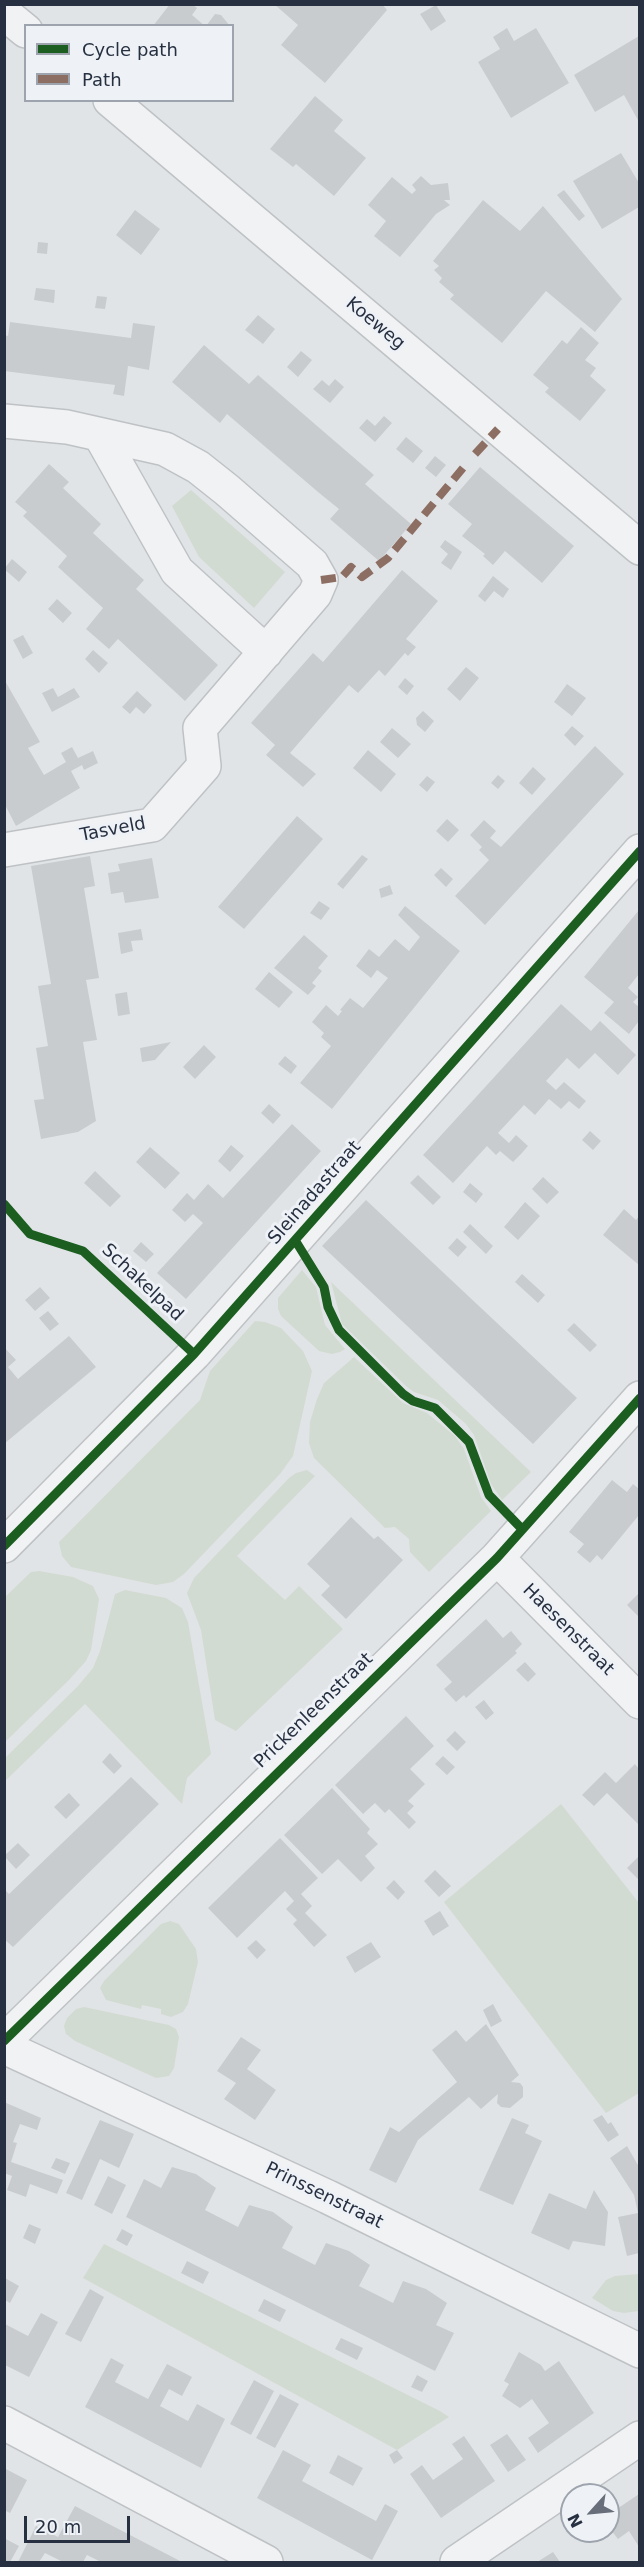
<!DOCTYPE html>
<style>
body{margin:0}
#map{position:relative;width:644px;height:2567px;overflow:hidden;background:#e1e4e7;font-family:"DejaVu Sans",sans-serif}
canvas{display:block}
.frame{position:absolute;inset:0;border:6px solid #273041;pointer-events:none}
.legend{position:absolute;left:24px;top:24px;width:210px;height:78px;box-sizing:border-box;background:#eef2f6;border:2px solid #9ea4ae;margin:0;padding:8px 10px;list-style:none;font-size:18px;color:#273041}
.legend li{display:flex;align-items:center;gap:12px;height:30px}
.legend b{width:30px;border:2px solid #9ea4ae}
.north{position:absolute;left:560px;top:2483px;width:60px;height:60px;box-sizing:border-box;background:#eef2f6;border:2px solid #9ea4ae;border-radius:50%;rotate:243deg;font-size:16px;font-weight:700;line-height:24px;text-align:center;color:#273041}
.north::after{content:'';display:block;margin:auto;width:21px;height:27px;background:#686f7b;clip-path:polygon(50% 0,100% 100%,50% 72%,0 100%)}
.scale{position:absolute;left:24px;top:2516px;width:106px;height:27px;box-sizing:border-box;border:3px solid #273041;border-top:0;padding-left:8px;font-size:18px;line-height:21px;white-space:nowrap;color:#273041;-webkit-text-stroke:4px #eef2f6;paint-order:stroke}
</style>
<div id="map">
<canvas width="644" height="2567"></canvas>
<div class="frame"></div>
<ul class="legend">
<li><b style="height:8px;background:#1b5e20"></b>Cycle path</li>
<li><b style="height:8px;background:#8d6e63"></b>Path</li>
</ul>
<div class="north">N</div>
<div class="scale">20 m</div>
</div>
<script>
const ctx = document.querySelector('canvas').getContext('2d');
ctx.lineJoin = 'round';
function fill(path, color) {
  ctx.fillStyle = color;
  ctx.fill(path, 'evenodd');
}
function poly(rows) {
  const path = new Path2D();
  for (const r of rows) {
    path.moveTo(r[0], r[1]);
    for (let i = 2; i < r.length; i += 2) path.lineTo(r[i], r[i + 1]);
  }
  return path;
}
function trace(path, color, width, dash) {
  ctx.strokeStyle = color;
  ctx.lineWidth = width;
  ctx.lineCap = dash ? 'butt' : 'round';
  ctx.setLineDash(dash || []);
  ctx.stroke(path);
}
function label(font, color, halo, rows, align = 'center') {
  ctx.font = font + ' "DejaVu Sans",sans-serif';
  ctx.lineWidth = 6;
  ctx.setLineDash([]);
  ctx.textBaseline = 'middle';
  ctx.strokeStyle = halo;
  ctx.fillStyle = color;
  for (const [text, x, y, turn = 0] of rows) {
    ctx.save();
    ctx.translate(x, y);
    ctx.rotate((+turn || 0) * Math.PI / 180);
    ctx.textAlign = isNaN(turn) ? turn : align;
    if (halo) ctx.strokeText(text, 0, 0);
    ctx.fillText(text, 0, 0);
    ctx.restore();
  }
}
fill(poly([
 [191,490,285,572,254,608,199,557,172,506],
 [302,1270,316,1287,325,1325,345,1349,340,1352,332,1354,319,1351,281,1316,278,1309,278,1298],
 [331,1282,531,1472,502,1500,491,1484,474,1435,466,1424,438,1400,414,1392,406,1386,342,1324],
 [255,1321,265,1322,281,1328,303,1351,312,1371,293,1456,280,1474,184,1574,173,1582,156,1585,71,1567,62,1556,59,1542,200,1400,210,1371],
 [354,1357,403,1403,427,1413,455,1436,464,1449,481,1497,491,1511,429,1572,410,1552,409,1539,395,1527,385,1528,314,1458,309,1443,310,1422,317,1399,324,1383],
 [307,1470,315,1476,237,1556,285,1600,299,1586,343,1629,236,1731,215,1720,201,1630,187,1593,194,1578,289,1478,296,1473],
 [39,1571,73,1577,93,1586,99,1599,91,1650,86,1661,69,1680,5,1742,5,1597,31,1572],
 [125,1590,166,1598,182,1608,188,1622,211,1754,187,1778,182,1804,85,1704,5,1781,5,1758,78,1686,93,1668,100,1651,115,1594],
 [561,1804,639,1903,639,2093,606,2113,444,1902],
 [170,1921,179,1924,196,1949,198,1962,188,2004,183,2012,171,2017,161,2014,161,2009,142,2005,141,2009,106,2000,100,1988,104,1981,161,1924],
 [84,2007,169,2025,176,2029,179,2037,174,2068,169,2076,156,2078,75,2041,66,2034,64,2026,67,2018,76,2009],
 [104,2244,440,2411,449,2417,397,2450,83,2278],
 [639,2274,639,2311,624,2313,613,2311,592,2298,606,2280,615,2276]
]), '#d2dbd1');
fill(poly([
 [170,4,192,4,197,8,192,15,205,26,153,26],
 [274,4,382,4,387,10,325,83,281,45,298,25],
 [436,5,446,21,431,31,420,14],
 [215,14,221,15,230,26,206,26],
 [507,28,514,41,536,28,569,83,511,118,478,62,500,49,493,37],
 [639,36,639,122,624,95,595,112,574,75],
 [315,96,343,120,334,131,366,158,334,196,296,164,293,167,270,149],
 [621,153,639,183,639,207,602,229,573,181],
 [421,176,431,185,448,183,450,200,444,200,450,205,436,214,400,257,374,236,386,221,368,205,392,177,412,194,416,190,412,185],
 [564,190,585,216,579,221,557,195],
 [483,200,520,231,543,206,622,299,595,332,546,291,502,343,450,299,454,295,439,282,442,278,434,270,439,266,433,261],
 [135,210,160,229,141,255,116,235],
 [38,242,48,243,47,254,37,253],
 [36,288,55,290,54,303,34,300],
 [97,296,107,297,105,309,95,308],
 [258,315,275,329,263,344,245,330],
 [10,322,131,338,133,323,155,326,149,370,128,366,124,396,113,394,115,385,4,371,4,335,8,336],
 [581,327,599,343,585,360,596,368,590,376,606,390,580,421,545,392,549,388,533,375,562,340,567,344],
 [204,345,249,384,258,375,374,475,365,484,411,524,379,561,330,519,339,509,318,492,227,414,220,423,172,382],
 [301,351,312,360,298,377,287,367],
 [335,379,344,387,330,403,313,389,322,380,329,386],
 [384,416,392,423,375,442,359,428,367,419,375,426],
 [406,437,423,451,413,463,396,449],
 [435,456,446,465,436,477,425,468],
 [49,464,69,482,63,488,101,524,93,533,144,580,136,589,218,665,185,701,118,639,109,649,86,629,103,608,58,567,67,556,23,516,27,512,15,502],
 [480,467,574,546,542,583,505,551,493,565,483,556,485,554,462,536,472,524,448,504],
 [445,540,462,552,451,570,441,563,448,554,440,547],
 [12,559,27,572,19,582,4,569],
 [402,570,438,601,406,639,416,647,408,656,405,653,385,676,379,670,358,693,349,685,290,753,316,774,303,787,266,755,275,745,251,723,313,653,323,662],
 [493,576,509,589,503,598,494,591,485,602,478,596],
 [57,599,72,613,63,623,48,609],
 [23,635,33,653,23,659,13,640],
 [93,650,108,663,99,673,85,659],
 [466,667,479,678,460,701,447,689],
 [405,678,414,686,407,695,398,687],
 [4,679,40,742,28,748,44,775,66,762,61,753,72,747,78,758,93,751,98,763,84,770,82,765,71,771,80,788,16,826,4,803],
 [567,684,586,698,572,716,554,702],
 [53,688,58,697,74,688,80,697,52,712,42,693],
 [137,691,152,705,144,714,136,707,130,714,122,707],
 [423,711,434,721,425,732,417,725,416,718],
 [572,726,584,736,575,746,564,735],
 [392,728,411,744,398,758,380,742],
 [595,746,624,774,485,925,455,896,489,860,479,850,482,847,470,835,484,820,496,831,490,838,501,847],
 [368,750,396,774,381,792,353,768],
 [533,767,546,779,532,795,519,783],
 [498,775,505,781,498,789,491,783],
 [427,776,435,782,427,792,419,785],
 [297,816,323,839,244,929,218,907],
 [447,819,459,830,448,842,436,831],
 [362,855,368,859,343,889,337,884],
 [90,856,95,886,84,888,99,978,86,980,97,1040,83,1042,96,1121,78,1132,41,1139,34,1100,44,1099,36,1048,48,1046,38,986,51,984,31,866],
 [152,858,159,898,125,903,123,892,111,894,108,873,120,871,118,864],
 [441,868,453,879,446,887,434,875],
 [390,885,393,894,381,898,379,889],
 [319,901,330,908,321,920,310,913],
 [405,906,460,951,332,1109,300,1083,331,1046,321,1037,324,1033,312,1022,326,1005,338,1016,342,1011,340,1010,350,998,363,1008,388,978,377,970,371,978,356,966,369,949,379,957,395,939,409,951,420,937,398,915],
 [639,910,639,974,628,988,638,997,633,1002,639,1007,639,1021,629,1034,604,1013,614,1002,584,977],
 [141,929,143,940,131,941,133,951,121,954,118,933],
 [304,935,328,956,318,968,322,971,312,983,316,986,308,995,274,968],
 [269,972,293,992,279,1008,255,989],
 [127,992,130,1014,118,1016,115,994],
 [561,1004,591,1031,600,1021,636,1055,618,1075,595,1053,579,1069,567,1058,546,1081,556,1090,564,1082,586,1101,579,1109,569,1101,561,1109,549,1099,535,1115,524,1105,498,1133,509,1143,516,1135,528,1146,521,1154,513,1162,500,1151,496,1155,487,1146,453,1183,423,1155],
 [171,1042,155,1060,142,1062,140,1048],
 [204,1045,216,1057,195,1079,183,1067],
 [285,1056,297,1066,291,1074,278,1064],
 [269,1104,281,1115,273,1124,261,1113],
 [292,1124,321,1151,186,1299,157,1273,203,1223,193,1214,185,1222,172,1210,187,1193,194,1200,208,1184,223,1198],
 [590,1131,601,1141,593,1150,582,1140],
 [231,1145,244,1156,230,1172,218,1161],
 [150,1147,180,1173,165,1189,136,1162],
 [95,1171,121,1196,110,1207,84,1183],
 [418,1175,441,1197,433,1205,410,1183],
 [543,1177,559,1192,547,1204,532,1189],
 [470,1183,483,1194,476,1203,463,1192],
 [366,1200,577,1398,533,1444,322,1246],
 [525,1202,540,1216,518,1240,504,1227],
 [624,1209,636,1220,639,1216,639,1265,603,1235],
 [470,1224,493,1246,486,1254,463,1232],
 [457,1238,467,1247,458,1257,448,1248],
 [141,1242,154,1254,146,1262,133,1251],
 [522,1274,545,1295,538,1303,515,1282],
 [40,1287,50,1298,35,1311,25,1300],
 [48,1311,59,1324,50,1331,39,1318],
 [574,1323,597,1345,590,1352,567,1330],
 [69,1336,96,1367,4,1444,4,1347,16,1360,8,1367,18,1379],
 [612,1480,627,1492,633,1484,639,1489,639,1515,602,1560,597,1555,590,1563,577,1552,584,1544,569,1532],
 [351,1517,374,1539,378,1536,403,1560,346,1619,321,1595,330,1586,307,1564],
 [639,1593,639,1617,627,1605],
 [486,1619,503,1638,511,1631,522,1644,515,1651,517,1653,466,1698,464,1695,456,1702,444,1689,452,1682,436,1665],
 [525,1662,536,1674,528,1682,516,1670],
 [484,1700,494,1713,486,1720,475,1707],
 [406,1716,434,1746,410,1769,425,1784,408,1801,414,1806,407,1813,416,1822,409,1829,389,1809,385,1813,375,1803,363,1814,335,1785],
 [455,1731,466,1742,457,1751,446,1740],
 [110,1753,122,1766,114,1774,102,1762],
 [443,1756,455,1767,447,1775,435,1764],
 [635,1764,639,1769,639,1825,607,1793,594,1806,582,1795,605,1772,616,1783],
 [131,1777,159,1804,13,1947,4,1939,4,1889,9,1894],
 [332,1788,370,1829,367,1833,378,1844,365,1856,375,1868,361,1882,338,1859,322,1874,284,1835],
 [69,1793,80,1805,66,1819,54,1807],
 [280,1838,318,1878,301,1894,312,1906,305,1913,327,1935,314,1947,293,1924,297,1920,286,1909,294,1901,285,1891,237,1938,208,1908],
 [18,1843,30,1855,16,1869,4,1856],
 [639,1856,639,1880,627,1868],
 [435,1870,451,1886,439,1897,424,1881],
 [394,1880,405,1892,398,1900,386,1888],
 [440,1911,449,1926,433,1936,424,1921],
 [256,1940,266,1950,257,1959,247,1948],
 [371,1942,381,1957,355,1973,346,1957],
 [493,2004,502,2021,491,2027,483,2010],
 [486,2024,519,2075,511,2082,520,2083,523,2087,523,2097,510,2108,501,2107,497,2103,498,2094,481,2109,469,2097,418,2140,396,2183,369,2170,390,2127,399,2132,457,2082,432,2050,456,2030,466,2042],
 [241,2037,261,2050,247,2069,276,2090,255,2120,224,2099,236,2083,217,2071],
 [4,2102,41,2118,37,2130,20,2124,13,2142,17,2143,11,2162,63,2180,57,2194,30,2184,26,2197,7,2190,12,2176,4,2173],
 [602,2115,608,2124,611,2122,619,2135,608,2142,593,2120],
 [512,2118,529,2125,525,2133,542,2141,513,2205,479,2190],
 [100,2120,134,2134,119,2168,100,2159,82,2200,66,2193],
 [627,2146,639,2167,639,2253,627,2256,618,2217,638,2213,634,2195,610,2158],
 [56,2158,70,2163,65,2174,51,2168],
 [172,2167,196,2174,216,2188,205,2210,238,2227,249,2205,273,2212,293,2227,282,2248,315,2265,326,2243,349,2251,370,2265,359,2286,393,2303,403,2281,426,2289,447,2303,436,2325,454,2333,435,2371,126,2217,144,2179,161,2188],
 [108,2176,126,2185,112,2214,94,2205],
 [594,2190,608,2212,605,2246,573,2241,569,2250,531,2233,549,2193,586,2209],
 [29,2224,41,2229,35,2244,23,2238],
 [122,2229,133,2235,127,2246,116,2240],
 [187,2261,209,2272,203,2284,181,2273],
 [5,2278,19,2286,10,2303,5,2300],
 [90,2289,104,2297,81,2342,65,2334],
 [264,2299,286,2310,280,2322,258,2311],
 [41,2313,58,2322,29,2377,5,2365,5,2324,28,2336],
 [341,2338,363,2348,357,2360,335,2349],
 [519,2352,541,2365,545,2371,559,2361,594,2413,538,2453,528,2438,549,2423,532,2399,520,2408,502,2396,509,2384,504,2381],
 [111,2358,124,2365,115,2382,148,2399,167,2364,192,2377,182,2396,169,2389,160,2406,188,2421,197,2404,225,2419,201,2468,85,2407],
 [417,2375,428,2381,422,2392,411,2387],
 [254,2380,274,2391,251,2435,230,2424],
 [280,2394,299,2404,275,2448,256,2438],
 [507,2434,526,2460,508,2472,490,2445],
 [464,2436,495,2481,441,2518,410,2474,422,2465,433,2480,463,2459,452,2444],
 [283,2450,311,2465,302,2481,376,2521,385,2504,398,2511,372,2560,257,2498],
 [397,2450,403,2458,394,2464,389,2455],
 [338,2455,363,2468,353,2486,329,2473],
 [4,2468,27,2480,10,2513,4,2510],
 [639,2494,639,2547,629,2531,618,2539,611,2530,597,2539,591,2531,608,2531,608,2515],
 [75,2506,105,2522,182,2562,101,2562,87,2555,83,2562,63,2562,45,2553,39,2562,18,2562,36,2526,58,2537],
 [4,2538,19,2546,10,2562,4,2562],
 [553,2552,560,2562,537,2562]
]), '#c9cccf');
const minor = poly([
 [4,13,26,31],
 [110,100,640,548],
 [4,421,67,427,165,449,198,467,227,490,312,564,321,580,315,594,200,728,204,766,152,825,4,850],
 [100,435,177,571,266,652],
 [4,1546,194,1354,640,851],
 [497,1558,640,1702],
 [4,2041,497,1558,640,1398],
 [4,2047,328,2197,640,2351],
 [4,2423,266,2562],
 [457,2562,640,2438]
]);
trace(minor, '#bfc2c5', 36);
trace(minor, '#f1f2f3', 33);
trace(poly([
 [475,454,498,429],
 [321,580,342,577,351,567,362,577,388,558,463,468]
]), '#8d6e63', 8, [15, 8]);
trace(poly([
 [4,1204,30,1234,83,1251,194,1354],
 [295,1240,324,1287,328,1307,339,1330,403,1394,413,1401,435,1408,469,1442,489,1495,522,1529],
 [4,1546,194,1354,640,851],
 [4,2041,497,1558,640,1398]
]), '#1b5e20', 9);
label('18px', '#273041', '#eef2f6', [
 ["Koeweg",375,324,40],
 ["Tasveld",113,830,-11],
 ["Sleinadastraat",315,1193,-49],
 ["Schakelpad",142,1283,43],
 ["Haesenstraat",568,1630,45],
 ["Prickenleenstraat",314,1711,-44],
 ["Prinssenstraat",324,2196,26]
]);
</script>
